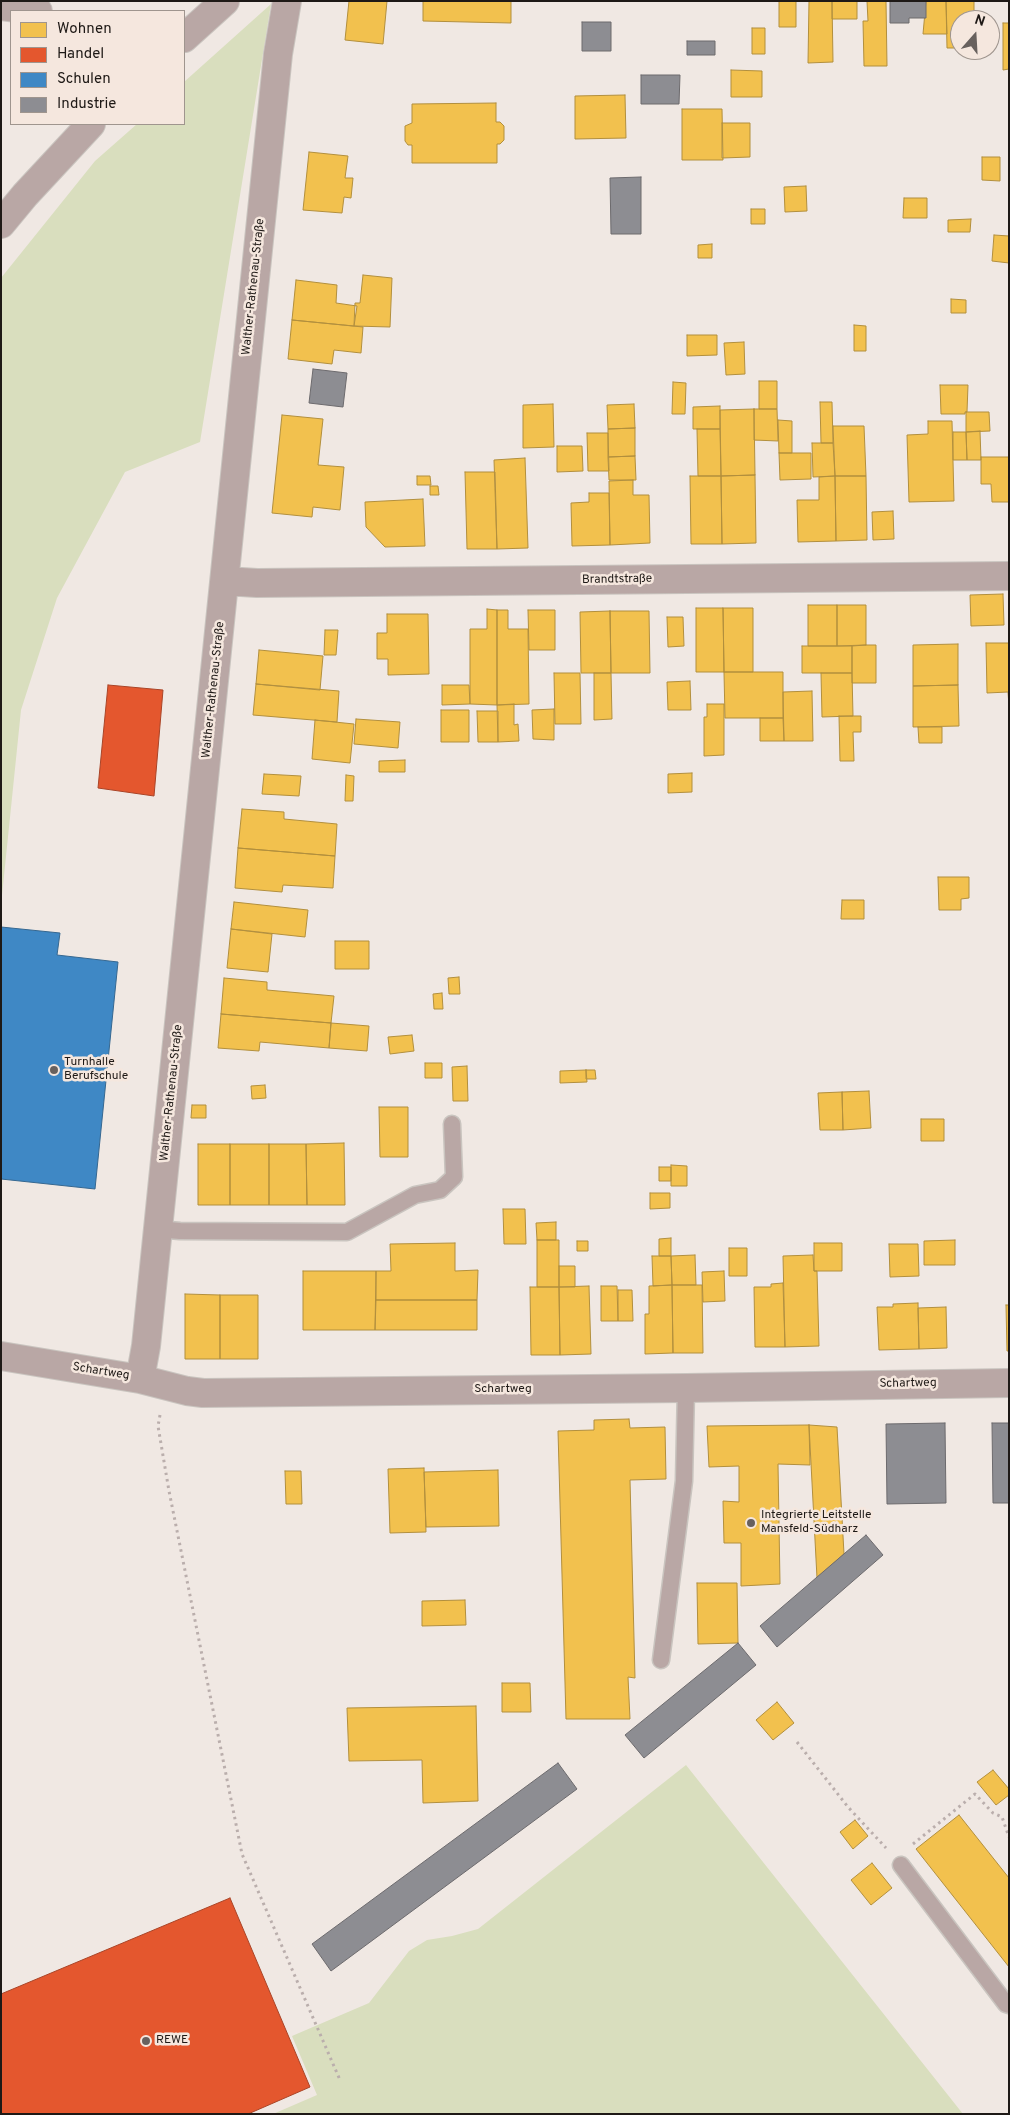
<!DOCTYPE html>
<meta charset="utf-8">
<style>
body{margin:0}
#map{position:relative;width:1010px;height:2115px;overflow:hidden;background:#f0e8e3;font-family:Overpass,sans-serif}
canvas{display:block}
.frame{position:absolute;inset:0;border:2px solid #1e1916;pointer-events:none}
.legend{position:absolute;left:10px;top:10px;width:175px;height:115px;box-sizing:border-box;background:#f5e7de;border:1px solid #9f958e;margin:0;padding:6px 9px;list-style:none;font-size:15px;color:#1e1916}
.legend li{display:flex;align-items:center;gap:10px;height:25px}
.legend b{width:25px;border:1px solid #9f958e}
.north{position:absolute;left:950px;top:10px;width:50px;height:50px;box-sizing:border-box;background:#f5e7de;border:1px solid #9f958e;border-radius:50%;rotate:19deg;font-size:14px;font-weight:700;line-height:20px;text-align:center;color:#1e1916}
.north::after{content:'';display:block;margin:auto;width:18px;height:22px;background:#68615e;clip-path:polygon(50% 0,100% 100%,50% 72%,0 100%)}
</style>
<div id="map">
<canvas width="1010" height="2115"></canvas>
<div class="frame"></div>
<ul class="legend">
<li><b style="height:14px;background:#f2c14e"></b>Wohnen</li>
<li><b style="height:14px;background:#e4572e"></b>Handel</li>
<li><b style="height:14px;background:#3f88c5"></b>Schulen</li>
<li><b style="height:14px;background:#8d8d92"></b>Industrie</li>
</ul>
<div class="north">N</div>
</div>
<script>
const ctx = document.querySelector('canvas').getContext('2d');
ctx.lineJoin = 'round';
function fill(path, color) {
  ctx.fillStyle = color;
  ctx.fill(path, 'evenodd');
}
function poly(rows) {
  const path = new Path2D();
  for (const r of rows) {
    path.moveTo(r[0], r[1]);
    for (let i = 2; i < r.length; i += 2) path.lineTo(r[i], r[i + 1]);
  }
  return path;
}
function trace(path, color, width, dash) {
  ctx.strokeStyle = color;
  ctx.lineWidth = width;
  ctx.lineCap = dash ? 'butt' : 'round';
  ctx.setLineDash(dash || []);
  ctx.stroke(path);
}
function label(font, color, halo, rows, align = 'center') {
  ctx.font = font + ' Overpass,sans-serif';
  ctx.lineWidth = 5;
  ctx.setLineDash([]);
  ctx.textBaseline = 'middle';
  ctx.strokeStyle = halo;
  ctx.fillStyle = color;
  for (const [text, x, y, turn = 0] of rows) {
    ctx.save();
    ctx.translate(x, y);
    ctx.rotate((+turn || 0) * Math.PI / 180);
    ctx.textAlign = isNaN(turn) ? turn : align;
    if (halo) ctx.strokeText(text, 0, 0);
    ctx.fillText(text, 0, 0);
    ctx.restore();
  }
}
fill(poly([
 [271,4,200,442,125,472,57,598,21,710,1,905,1,278,95,161,137,124,184,124,184,82],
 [686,1765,963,2114,273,2114,317,2095,292,2036,369,2003,409,1951,427,1940,452,1936,478,1929]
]), '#d9debe');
const homes = poly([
 [349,1,387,1,383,44,345,40,349,1],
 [423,1,511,1,511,23,423,21,423,1],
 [779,1,796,1,796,27,779,27,779,1],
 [809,1,832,1,833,62,808,63,809,1],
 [832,1,857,1,857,19,832,19,832,1],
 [867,1,886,1,887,66,864,66,863,21,868,21,867,1],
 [926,1,946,1,947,34,923,34,926,1],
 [946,1,974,1,974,20,960,20,960,48,947,48,946,1],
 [1003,23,1009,23,1009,69,1003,70,1003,23],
 [752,28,765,28,765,54,752,54,752,28],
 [731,70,762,71,762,97,731,97,731,70],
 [625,95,626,138,575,139,575,96,625,95],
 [496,103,496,122,500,122,504,126,504,140,500,144,497,144,497,163,412,163,412,145,408,145,405,141,405,126,412,123,412,104,496,103],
 [682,109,722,109,723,160,682,160,682,109],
 [722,123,750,123,750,157,722,158,722,123],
 [309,152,348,156,345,178,353,178,351,198,344,197,342,213,303,210,309,152],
 [982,157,1000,157,1000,181,982,180,982,157],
 [806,186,807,211,785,212,784,187,806,186],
 [904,198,927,198,927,218,903,218,904,198],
 [751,209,765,209,765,224,751,224,751,209],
 [971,219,970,232,948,232,948,220,971,219],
 [994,235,1009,236,1009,263,992,261,994,235],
 [712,244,712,258,698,258,698,245,712,244],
 [363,275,392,278,390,327,354,326,355,303,360,303,363,275],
 [296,280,337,285,336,303,357,306,354,326,292,320,296,280],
 [951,299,966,300,966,313,951,313,951,299],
 [292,320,363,327,361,353,334,350,332,364,288,359,292,320],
 [854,325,866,326,866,351,854,351,854,325],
 [687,335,717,335,717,355,687,356,687,335],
 [744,342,745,374,726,375,724,343,744,342],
 [759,381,777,381,777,409,759,409,759,381],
 [673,382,686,383,685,414,672,414,673,382],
 [940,385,968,385,967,412,965,412,965,414,941,414,940,385],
 [820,402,832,402,833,443,821,443,820,402],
 [553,404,554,447,523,448,523,405,553,404],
 [634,404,635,428,608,429,607,405,634,404],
 [720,406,720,429,693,429,693,407,720,406],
 [754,409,777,409,778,441,754,440,754,409],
 [754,409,755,475,721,476,720,410,754,409],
 [966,412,989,412,990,431,966,432,966,412],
 [282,415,323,419,318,465,344,467,340,510,313,507,312,517,272,513,282,415],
 [778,420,792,421,792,453,779,453,778,420],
 [928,421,952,421,954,501,909,502,907,435,928,434,928,421],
 [833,426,864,426,866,476,835,476,833,426],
 [635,428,635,456,608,457,608,429,635,428],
 [697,429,720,429,721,476,698,476,697,429],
 [980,431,981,460,967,460,966,432,980,431],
 [953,432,966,432,967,460,953,460,953,432],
 [587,433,608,433,609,471,588,471,587,433],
 [812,443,833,443,835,476,813,477,812,443],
 [557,446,582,446,583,471,557,472,557,446],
 [779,453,811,453,811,479,780,480,779,453],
 [635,456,636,480,609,480,608,457,635,456],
 [981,457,1009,457,1009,502,992,502,991,484,981,484,981,457],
 [525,458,528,548,497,549,494,460,525,458],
 [465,472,495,472,497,549,467,549,465,472],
 [755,475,756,543,722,544,721,476,755,475],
 [417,476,430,476,431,485,417,485,417,476],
 [690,476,721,476,722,544,691,544,690,476],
 [835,476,836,541,798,542,797,500,819,500,819,477,835,476],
 [835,476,866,476,867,540,836,541,835,476],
 [633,480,633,495,649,495,650,543,610,545,609,481,633,480],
 [430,486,438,486,439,495,430,495,430,486],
 [589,493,609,493,610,545,572,546,571,503,589,502,589,493],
 [423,499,425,546,385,547,366,527,365,502,423,499],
 [893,511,894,539,873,540,872,512,893,511],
 [1003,594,1004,625,971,626,970,595,1003,594],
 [808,605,837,605,837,646,808,646,808,605],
 [837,605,866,605,866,645,837,646,837,605],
 [696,608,723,608,724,672,696,672,696,608],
 [723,608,753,608,753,672,724,672,723,608],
 [487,609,497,610,497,705,470,704,470,629,487,629,487,609],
 [497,610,508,610,508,629,528,629,529,704,497,705,497,610],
 [528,610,555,610,555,650,529,650,528,610],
 [610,611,649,611,650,673,611,673,610,611],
 [610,611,611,673,581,673,580,612,610,611],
 [387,614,428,614,429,674,388,675,388,659,377,659,377,633,387,633,387,614],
 [667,617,683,617,684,646,668,647,667,617],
 [325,630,338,630,336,655,324,655,325,630],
 [986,643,1009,643,1009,706,1008,692,987,693,986,643],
 [958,644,958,685,913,686,913,645,958,644],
 [866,645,876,645,876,683,852,683,852,646,866,645],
 [802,646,852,646,852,673,802,673,802,646],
 [259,650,323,656,320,690,256,684,259,650],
 [724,672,783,672,783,718,725,718,724,672],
 [554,673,580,673,581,724,555,724,554,673],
 [594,673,611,673,612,719,594,720,594,673],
 [821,673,852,673,853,716,822,717,821,673],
 [690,681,691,710,668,710,667,682,690,681],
 [256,684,339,691,337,722,253,715,256,684],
 [442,685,469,685,470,704,442,705,442,685],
 [958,685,959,726,913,727,913,686,958,685],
 [812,691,813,741,784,741,783,692,812,691],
 [514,704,514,725,518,724,519,741,498,742,497,705,514,704],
 [707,704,724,704,724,755,704,756,704,717,707,717,707,704],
 [554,709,554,740,533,739,532,710,554,709],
 [441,710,469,710,469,742,441,742,441,710],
 [477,711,498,711,498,742,478,742,477,711],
 [839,716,861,716,861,732,853,732,854,761,840,761,839,716],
 [760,718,783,718,784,741,760,741,760,718],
 [356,719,400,722,398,748,354,744,356,719],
 [315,720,354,724,350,763,312,759,315,720],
 [918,727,942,727,942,743,919,743,918,727],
 [405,760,405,772,379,772,379,761,405,760],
 [692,773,692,792,668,793,668,774,692,773],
 [264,774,301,776,299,796,262,794,264,774],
 [346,775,354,776,353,801,345,801,346,775],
 [242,809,284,812,284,819,337,824,335,856,238,848,242,809],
 [238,848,335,856,333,888,283,885,282,892,235,888,238,848],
 [938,877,969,877,969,898,961,899,961,910,939,910,938,877],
 [842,900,864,900,864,919,841,919,842,900],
 [234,902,308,910,305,937,231,929,234,902],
 [231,929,272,934,268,972,227,968,231,929],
 [335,941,369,941,369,969,335,969,335,941],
 [459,977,460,994,449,994,448,978,459,977],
 [224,978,267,982,267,990,334,996,331,1023,221,1014,224,978],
 [442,993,443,1009,434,1009,433,994,442,993],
 [221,1014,331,1023,329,1048,260,1042,259,1051,218,1048,221,1014],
 [331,1023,369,1026,367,1051,329,1048,331,1023],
 [412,1035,414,1051,390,1054,388,1037,412,1035],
 [425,1063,442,1063,442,1078,425,1078,425,1063],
 [467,1066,468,1101,453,1101,452,1067,467,1066],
 [586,1070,595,1070,596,1079,586,1079,586,1070],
 [586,1070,587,1082,560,1083,560,1071,586,1070],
 [265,1085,266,1098,252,1099,251,1086,265,1085],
 [869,1091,871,1128,843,1130,842,1092,869,1091],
 [842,1092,843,1130,820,1130,818,1093,842,1092],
 [192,1105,206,1105,206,1118,191,1118,192,1105],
 [379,1107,408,1107,408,1157,380,1157,379,1107],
 [921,1119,944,1119,944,1141,921,1141,921,1119],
 [344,1143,345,1205,307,1205,306,1144,344,1143],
 [198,1144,230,1144,230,1205,198,1205,198,1144],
 [230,1144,269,1144,269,1205,230,1205,230,1144],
 [269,1144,306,1144,307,1205,269,1205,269,1144],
 [671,1165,687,1166,687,1186,671,1186,671,1165],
 [659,1167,671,1167,671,1181,659,1181,659,1167],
 [650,1193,670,1193,670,1208,650,1209,650,1193],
 [503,1209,525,1209,526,1244,504,1244,503,1209],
 [556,1222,556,1240,537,1240,536,1223,556,1222],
 [671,1238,671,1256,659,1256,659,1239,671,1238],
 [537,1240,559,1240,559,1287,537,1287,537,1240],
 [955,1240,955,1265,924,1265,924,1241,955,1240],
 [577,1241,588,1241,588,1251,577,1251,577,1241],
 [455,1243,455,1271,478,1270,477,1300,376,1300,376,1271,391,1271,390,1244,455,1243],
 [814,1243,842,1243,842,1271,814,1271,814,1243],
 [889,1244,918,1244,919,1276,890,1277,889,1244],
 [729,1248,747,1248,747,1276,729,1276,729,1248],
 [695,1255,696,1285,672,1285,671,1256,695,1255],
 [813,1255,814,1271,817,1271,819,1346,785,1347,783,1256,813,1255],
 [652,1256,671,1256,672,1285,653,1286,652,1256],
 [559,1266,575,1266,575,1287,559,1287,559,1266],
 [303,1271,376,1271,375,1330,303,1330,303,1271],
 [724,1271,725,1301,703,1302,702,1272,724,1271],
 [783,1283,785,1347,755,1347,754,1287,771,1287,771,1284,783,1283],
 [672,1285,702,1285,703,1353,673,1353,672,1285],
 [672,1285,673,1353,645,1354,645,1314,649,1314,649,1286,672,1285],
 [589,1286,591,1354,560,1355,559,1287,589,1286],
 [601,1286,617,1286,618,1321,601,1321,601,1286],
 [530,1287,559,1287,560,1355,531,1355,530,1287],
 [618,1290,632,1290,633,1321,618,1321,618,1290],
 [185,1294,220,1295,220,1359,185,1359,185,1294],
 [220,1295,258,1295,258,1359,220,1359,220,1295],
 [376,1300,477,1300,477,1330,375,1330,376,1300],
 [918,1303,919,1349,879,1350,877,1307,893,1307,893,1304,918,1303],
 [1006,1305,1009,1305,1009,1351,1007,1351,1006,1305],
 [946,1307,947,1348,919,1349,918,1308,946,1307],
 [629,1419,630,1428,665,1427,666,1479,630,1480,635,1678,628,1677,630,1719,566,1719,558,1431,594,1430,594,1420,629,1419],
 [809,1425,810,1465,778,1464,780,1584,741,1586,741,1543,724,1543,723,1501,739,1502,739,1466,709,1467,707,1426,809,1425],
 [809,1425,837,1427,844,1554,817,1578,809,1425],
 [424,1468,426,1532,390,1533,388,1469,424,1468],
 [498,1470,499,1526,426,1527,424,1472,498,1470],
 [285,1471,301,1471,302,1504,286,1504,285,1471],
 [697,1583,737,1583,738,1643,698,1644,697,1583],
 [465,1600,466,1625,422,1626,422,1601,465,1600],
 [502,1683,530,1683,531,1712,502,1712,502,1683],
 [777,1702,794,1723,773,1740,756,1720,777,1702],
 [476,1706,478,1801,423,1803,422,1760,349,1761,347,1708,476,1706],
 [993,1770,1009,1789,1009,1795,996,1805,977,1782,993,1770],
 [959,1815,1009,1878,1009,1967,916,1849,959,1815],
 [855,1820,868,1836,853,1849,840,1832,855,1820],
 [872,1863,892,1888,871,1905,851,1880,872,1863]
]);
fill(homes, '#f2c14e');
trace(homes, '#b28f3d', 1);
const shops = poly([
 [108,685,163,690,154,796,98,788,108,685],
 [230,1898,310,2087,248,2114,1,2114,1,1994,230,1898]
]);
fill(shops, '#e4572e');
trace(shops, '#a94427', 1);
const schools = poly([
 [1,927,60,933,57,955,118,962,95,1189,1,1179,1,927]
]);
fill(schools, '#3f88c5');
trace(schools, '#356790', 1);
const industry = poly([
 [890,1,926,1,926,18,909,18,909,23,890,23,890,1],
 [582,22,611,22,611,51,582,51,582,22],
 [687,41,715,41,715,55,687,55,687,41],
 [641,75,680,75,679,104,641,104,641,75],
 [641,177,641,234,611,234,610,178,641,177],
 [313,369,347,373,343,407,309,403,313,369],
 [945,1423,946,1503,887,1504,886,1424,945,1423],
 [992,1423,1009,1423,1009,1503,993,1503,992,1423],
 [866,1535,883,1555,777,1647,760,1626,866,1535],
 [738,1643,756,1665,644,1758,625,1735,738,1643],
 [558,1763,577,1789,331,1971,312,1944,558,1763]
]);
fill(industry, '#8d8d92');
trace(industry, '#6c6a6d', 1);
const lane = poly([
 [157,1229,180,1231,347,1232,415,1195,440,1190,454,1177,452,1124],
 [661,1660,684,1481,686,1388],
 [901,1865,1006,2004,1009,2005]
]);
const street = poly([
 [1,6,38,11],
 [184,38,225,1],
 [1,224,25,195,91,124],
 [225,581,257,583,1009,576],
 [1,1356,140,1379,187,1391,203,1393,686,1388,1009,1383],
 [140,1379,146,1346,278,54,287,1]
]);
trace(lane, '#c9c4bf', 19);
trace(street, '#c9c4bf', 30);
trace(poly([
 [160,1415,158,1426,169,1491,242,1854,340,2080],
 [797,1742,848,1807,886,1848],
 [913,1844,975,1794,993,1813,1002,1817,1009,1837]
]), '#baaeac', 3, [2.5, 4]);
trace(lane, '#b9a7a5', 16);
trace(street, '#b9a7a5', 28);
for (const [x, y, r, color] of [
 [54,1070,5,"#68615e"],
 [751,1523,5,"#68615e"],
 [146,2041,5,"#68615e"]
]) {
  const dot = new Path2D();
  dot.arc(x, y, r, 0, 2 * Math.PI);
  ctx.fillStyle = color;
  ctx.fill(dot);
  trace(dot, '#f5e7de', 2);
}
label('12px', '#1e1916', '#f5e7de', [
 ["Walther-Rathenau-Straße",254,287,-84],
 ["Brandtstraße",617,580,-1],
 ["Walther-Rathenau-Straße",214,690,-84],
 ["Walther-Rathenau-Straße",172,1093,-84],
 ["Schartweg",101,1372,9],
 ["Schartweg",908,1384,-1],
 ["Schartweg",503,1390]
]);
label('12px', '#1e1916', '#f5e7de', [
 ["Turnhalle",64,1063],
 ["Berufschule",64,1077],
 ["Integrierte Leitstelle",761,1516],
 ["Mansfeld-Südharz",761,1530],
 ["REWE",156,2041]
], 'left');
</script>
